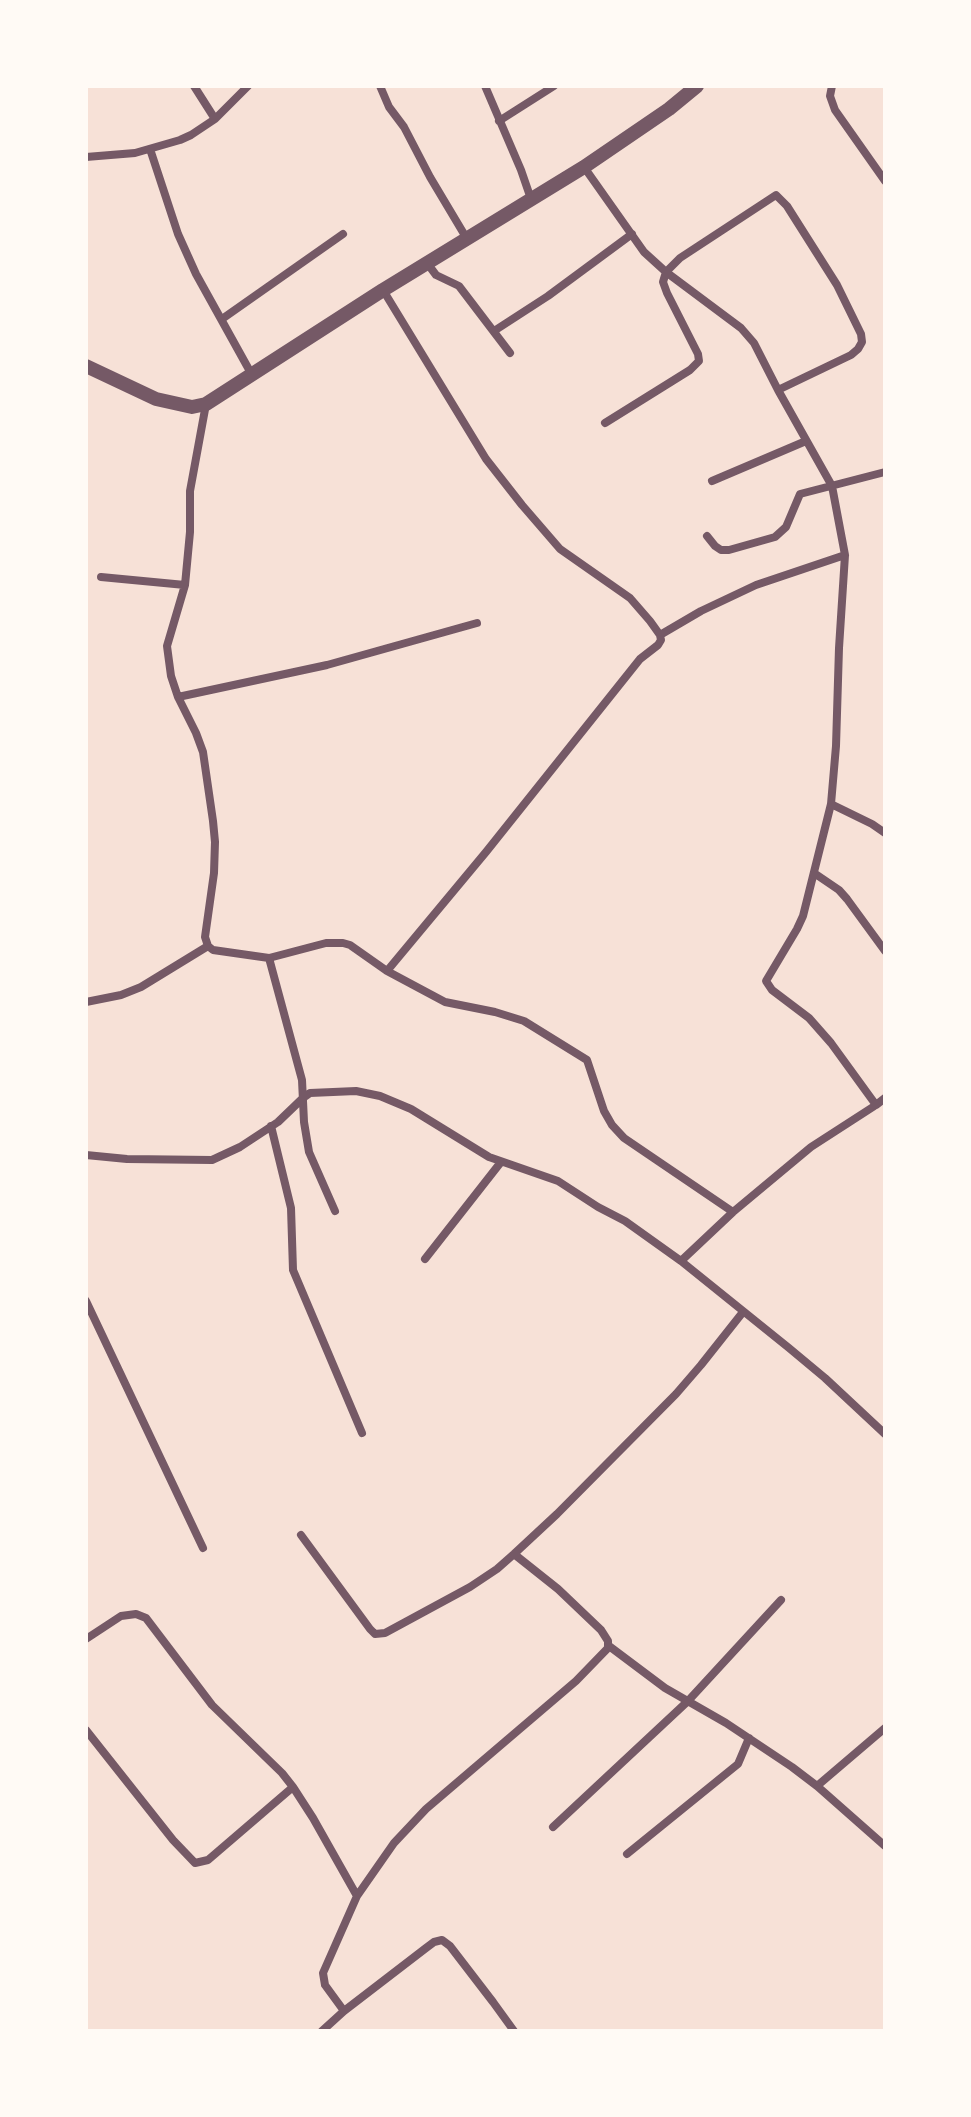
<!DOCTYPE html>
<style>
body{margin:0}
#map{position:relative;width:971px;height:2117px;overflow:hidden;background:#f7e1d7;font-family:Helvetica,sans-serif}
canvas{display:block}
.frame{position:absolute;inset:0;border:88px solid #fffaf5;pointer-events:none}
</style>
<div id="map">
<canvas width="971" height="2117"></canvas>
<div class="frame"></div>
</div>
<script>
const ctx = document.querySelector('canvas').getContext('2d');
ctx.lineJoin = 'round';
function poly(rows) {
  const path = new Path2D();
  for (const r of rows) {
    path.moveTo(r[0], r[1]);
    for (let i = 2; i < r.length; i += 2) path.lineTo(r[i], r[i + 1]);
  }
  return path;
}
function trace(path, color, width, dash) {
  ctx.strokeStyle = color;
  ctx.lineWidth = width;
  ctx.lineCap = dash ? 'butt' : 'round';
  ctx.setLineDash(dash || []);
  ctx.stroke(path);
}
trace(poly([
 [194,86,215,119],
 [380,86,389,107,404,127,430,177,467,239],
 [485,86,521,170,531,199],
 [832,86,830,96,835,110,885,181],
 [499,121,554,86],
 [150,149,178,234,196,274,252,375],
 [86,157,135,153,180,140,191,135,215,119,248,86],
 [584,167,644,252,666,272,741,328,754,343,778,390,832,486,845,555,839,648,836,746,831,804,872,824,885,833],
 [427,263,436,275,459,286,510,353],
 [383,290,486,459,522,505,560,549,630,598,650,621,660,635,661,640,658,645,640,659,486,852,387,971],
 [222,319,343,234],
 [494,331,548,296,632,234],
 [206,404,190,491,190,532,185,585,167,646,171,676,178,697,196,733,203,752,213,821,215,842,214,873,205,937,208,946,213,950,269,958,326,943,343,943,350,945,387,971,445,1002,495,1012,524,1021,587,1060,604,1111,612,1125,624,1138,733,1212],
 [605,423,690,370,699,361,698,354,667,293,663,282,666,272,680,258,776,195,787,206,837,285,861,334,862,342,858,349,851,355,778,390],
 [712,481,806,441],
 [707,536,715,546,721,550,729,550,775,537,786,527,800,494,885,472],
 [101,577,185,585],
 [660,635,701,611,756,585,845,555],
 [178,697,327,665,477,623],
 [831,804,803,916,797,929,766,981,772,990,809,1018,831,1043,876,1105],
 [814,873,839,890,847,899,885,951],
 [269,958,302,1080,304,1122,309,1152,335,1211],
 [86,1002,121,995,141,987,208,946],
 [271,1126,291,1208,293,1270,362,1433],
 [86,1155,127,1159,212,1160,240,1147,278,1122,303,1098,310,1093,356,1091,380,1096,411,1109,489,1157,558,1181,598,1207,625,1221,681,1261,789,1348,825,1378,885,1434],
 [425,1259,501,1162],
 [681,1261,733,1212,811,1147,876,1105,885,1098],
 [86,1301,203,1548],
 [301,1535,370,1629,375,1634,385,1633,470,1587,497,1569,514,1554,557,1514,676,1394,701,1365,743,1312],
 [86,1639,121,1616,136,1614,146,1618,212,1705,282,1773,293,1787,313,1818,357,1896],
 [609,1646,665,1688,726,1723,792,1767,817,1786,885,1846],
 [86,1730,173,1840,195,1863,208,1860,293,1787],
 [817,1786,885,1728],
 [553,1827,688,1701,781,1600],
 [627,1854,738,1764,749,1738],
 [344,2011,325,1985,323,1973,357,1896,394,1843,426,1809,576,1681,608,1648,608,1641,601,1630,558,1589,514,1554],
 [322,2031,344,2011,426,1948,434,1942,442,1940,450,1946,493,2002,514,2031]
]), '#755966', 8);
trace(poly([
 [86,366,156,399,192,407,206,404,383,290,584,167,669,109,697,86]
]), '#755966', 14);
</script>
